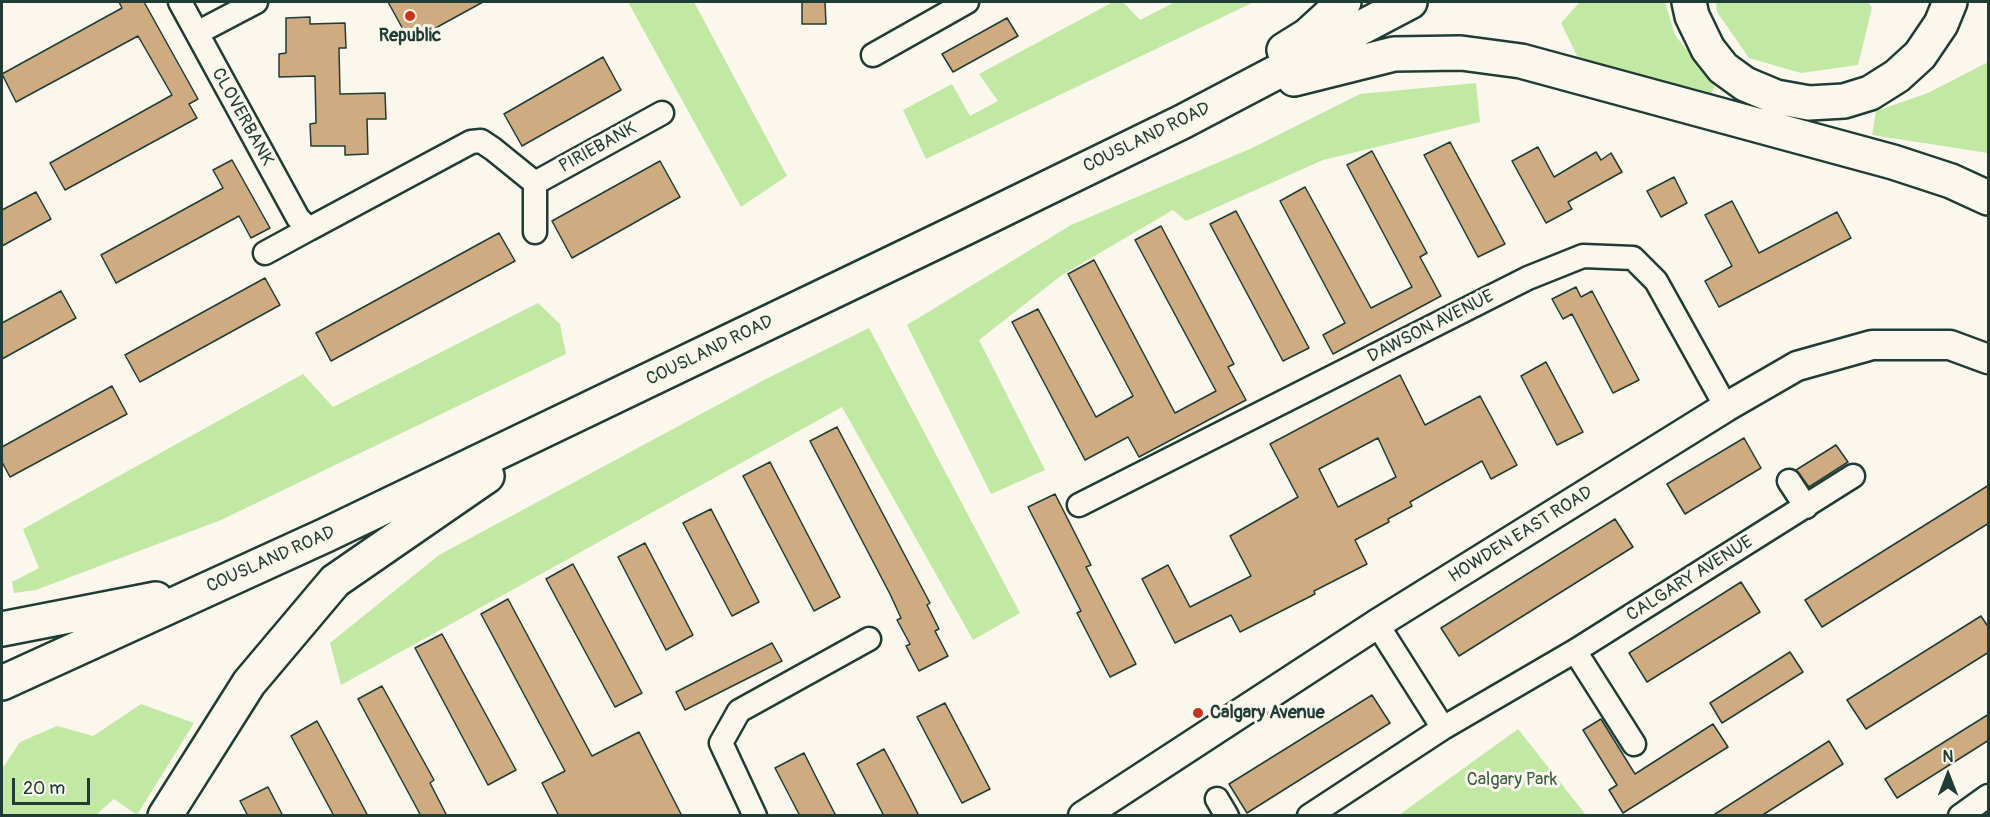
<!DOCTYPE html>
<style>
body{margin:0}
#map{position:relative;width:1990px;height:817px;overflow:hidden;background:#fbf7ec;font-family:Pangolin,sans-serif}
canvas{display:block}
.frame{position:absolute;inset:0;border:3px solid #1f3d34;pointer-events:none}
.north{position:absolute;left:1918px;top:745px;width:60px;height:60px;-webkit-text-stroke:4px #fbf7ec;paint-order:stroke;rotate:0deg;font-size:16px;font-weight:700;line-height:24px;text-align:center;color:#1f3d34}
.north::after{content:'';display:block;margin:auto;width:21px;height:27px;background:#1f3d34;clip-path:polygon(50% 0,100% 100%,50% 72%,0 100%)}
.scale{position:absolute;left:12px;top:778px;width:78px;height:27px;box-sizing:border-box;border:3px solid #1f3d34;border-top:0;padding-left:8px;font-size:18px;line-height:21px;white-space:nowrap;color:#1f3d34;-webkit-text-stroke:4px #fbf7ec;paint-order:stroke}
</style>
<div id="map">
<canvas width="1990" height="817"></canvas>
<div class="frame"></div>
<div class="north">N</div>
<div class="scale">20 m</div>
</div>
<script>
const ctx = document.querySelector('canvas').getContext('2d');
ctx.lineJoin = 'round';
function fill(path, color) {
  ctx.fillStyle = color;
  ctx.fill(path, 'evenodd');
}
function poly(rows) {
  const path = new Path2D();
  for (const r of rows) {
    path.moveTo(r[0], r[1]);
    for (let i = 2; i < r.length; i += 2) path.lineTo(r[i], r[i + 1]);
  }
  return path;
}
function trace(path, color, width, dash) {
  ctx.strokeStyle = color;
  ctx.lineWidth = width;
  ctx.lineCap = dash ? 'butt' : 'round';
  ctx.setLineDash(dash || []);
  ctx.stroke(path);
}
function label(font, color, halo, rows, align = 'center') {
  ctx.font = font + ' Pangolin,sans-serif';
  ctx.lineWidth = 6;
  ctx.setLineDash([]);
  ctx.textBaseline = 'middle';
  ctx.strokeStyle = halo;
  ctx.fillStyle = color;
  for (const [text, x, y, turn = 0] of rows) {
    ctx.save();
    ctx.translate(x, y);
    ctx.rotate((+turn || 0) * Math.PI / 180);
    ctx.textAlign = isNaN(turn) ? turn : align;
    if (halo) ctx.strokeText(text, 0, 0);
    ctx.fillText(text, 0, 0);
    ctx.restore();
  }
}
fill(poly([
 [628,2,694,2,787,176,741,207],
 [1113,2,1123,2,1140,20,1175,2,1254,2,926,159,903,110,952,84,970,116,998,101,979,74],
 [1580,2,1665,2,1675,35,1715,86,1711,95,1578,58,1561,23],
 [1716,2,1868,2,1872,8,1858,65,1801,73,1749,58,1717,12],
 [1988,62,1988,153,1872,135,1876,111,1928,93],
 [1476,83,1480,122,1323,160,1186,221,1173,210,1062,275,979,340,1045,470,991,494,907,325,1071,225,1252,148,1360,94],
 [538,303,560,324,566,354,221,520,36,590,14,593,12,582,39,568,23,529,303,374,333,407],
 [869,328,1020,613,973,640,842,407,341,685,330,643,439,555,764,380],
 [141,704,194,723,137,815,114,799,96,815,2,815,2,769,20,742,57,726,93,736],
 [1518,729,1586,815,1399,815]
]), '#c1e9a4');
const building = poly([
 [119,2,144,2,198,99,189,104,197,118,65,190,50,163,172,95,138,36,16,102,2,74,122,8,119,2],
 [388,2,483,2,410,42,388,2],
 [802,2,825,2,826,24,802,24,802,2],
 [310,17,310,24,345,23,346,48,339,48,340,94,385,93,386,119,367,119,368,154,345,155,345,146,311,146,310,124,316,123,315,76,279,77,279,54,286,53,286,18,310,17],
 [1007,18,1018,36,953,72,942,54,1007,18],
 [603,57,621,90,522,146,504,114,603,57],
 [1450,142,1505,244,1478,257,1424,155,1450,142],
 [1538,147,1554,177,1596,152,1601,160,1611,153,1622,172,1568,202,1572,209,1546,223,1512,161,1538,147],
 [1372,151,1427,253,1420,257,1441,296,1333,354,1323,335,1345,323,1280,201,1305,187,1371,308,1412,287,1347,165,1372,151],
 [232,160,270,228,251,238,239,216,116,283,101,255,223,188,213,170,232,160],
 [660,161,680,197,572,258,552,221,660,161],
 [1674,177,1687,203,1661,217,1647,191,1674,177],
 [36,192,51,219,2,246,2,210,36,192],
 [1732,201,1759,253,1837,212,1851,238,1719,307,1705,281,1732,266,1705,215,1732,201],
 [1236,211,1309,348,1283,361,1210,224,1236,211],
 [1161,226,1234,364,1228,367,1246,400,1139,457,1128,437,1085,460,1012,322,1038,309,1096,417,1133,396,1068,274,1094,260,1175,413,1216,391,1135,240,1161,226],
 [499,233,515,261,331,361,316,333,499,233],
 [265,278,280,305,140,382,125,355,265,278],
 [1576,287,1581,297,1592,291,1639,380,1613,393,1572,314,1563,319,1552,299,1576,287],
 [61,291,76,318,2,359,2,323,61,291],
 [1546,362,1583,432,1557,445,1521,376,1546,362],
 [1400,375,1425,425,1480,396,1517,465,1491,479,1482,461,1410,502,1412,506,1388,519,1389,522,1355,540,1367,564,1314,591,1315,594,1240,632,1231,615,1175,643,1142,579,1168,565,1190,607,1251,576,1230,536,1298,497,1270,444,1400,375],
 [1378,438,1396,477,1338,507,1319,469,1378,438],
 [112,386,127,414,10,477,2,462,2,447,112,386],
 [837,427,930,603,927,605,939,629,935,631,948,656,919,671,906,646,910,644,897,620,901,618,890,594,810,441,837,427],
 [1744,438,1761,468,1685,514,1667,484,1744,438],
 [1836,445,1848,462,1809,487,1796,470,1836,445],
 [770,462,840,597,814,611,743,476,770,462],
 [1989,485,1989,523,1822,627,1805,600,1989,485],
 [1055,494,1091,565,1086,567,1136,664,1110,677,1077,613,1081,611,1028,507,1055,494],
 [711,509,759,602,732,616,683,523,711,509],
 [1615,519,1633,547,1459,656,1441,628,1615,519],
 [645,543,693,635,666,650,618,557,645,543],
 [573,564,642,693,615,707,546,579,573,564],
 [1741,582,1760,612,1647,682,1629,653,1741,582],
 [508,599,592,756,639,732,682,816,559,816,542,783,565,771,481,614,508,599],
 [1981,616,1989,628,1989,652,1866,729,1847,700,1981,616],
 [442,634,516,770,488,785,415,648,442,634],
 [772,643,782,661,685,710,676,692,772,643],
 [1790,652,1803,672,1722,723,1710,703,1790,652],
 [382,686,434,780,430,783,447,816,421,816,358,699,382,686],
 [1372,695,1390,723,1247,813,1229,784,1372,695],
 [945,703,990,789,962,803,917,717,945,703],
 [1989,714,1989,740,1897,798,1885,779,1989,714],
 [1601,719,1635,774,1713,724,1728,747,1623,813,1609,790,1617,785,1583,730,1601,719],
 [317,721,329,743,368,816,334,816,291,736,317,721],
 [1829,741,1843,764,1761,816,1712,816,1829,741],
 [884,749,911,800,919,816,884,816,857,764,884,749],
 [804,753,815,775,836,816,800,816,775,768,804,753],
 [268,787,283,816,248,816,240,801,268,787]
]);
fill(building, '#cfab81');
trace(building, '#1f3d34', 1.5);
const minor = poly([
 [180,2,298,218,309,229,471,142,481,141,493,149,535,183,662,113],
 [197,33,256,2],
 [873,55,967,2],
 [535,232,535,183],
 [265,253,309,229],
 [1789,481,1806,507],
 [1079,505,1528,278,1583,256,1633,258,1656,281,1726,407],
 [1377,624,1443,728,1575,651,1853,476],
 [1575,651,1634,744],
 [1217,799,1227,816],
 [755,816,721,743,739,711,869,639],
 [1309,816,1443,728],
 [1960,816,1988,796]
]);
const tertiary = poly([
 [1083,816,1377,624,1726,407,1797,366,1872,345,1950,345,1988,359]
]);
const primary = poly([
 [1689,2,1692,16,1708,49,1723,68,1745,84,1776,97,1809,103,1844,101,1870,93,1897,76,1920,55,1941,24,1950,2],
 [1284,50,1308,35,1344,2],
 [1294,79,1394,54,1461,53,1521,61,1893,162,1951,181,1988,198],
 [2,629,156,599],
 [2,683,326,535,965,228,1182,122,1410,2],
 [165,816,249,683,335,581,487,476]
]);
trace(minor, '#1f3d34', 27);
trace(tertiary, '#1f3d34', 33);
trace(primary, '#1f3d34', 38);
trace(minor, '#fbf7ec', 22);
trace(tertiary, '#fbf7ec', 28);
trace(primary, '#fbf7ec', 33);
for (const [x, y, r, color] of [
 [410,16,6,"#c8321e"],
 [1198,713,6,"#c8321e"]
]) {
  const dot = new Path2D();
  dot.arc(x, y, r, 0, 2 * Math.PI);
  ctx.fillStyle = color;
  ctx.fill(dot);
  trace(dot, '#fbf7ec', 2);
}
label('bold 18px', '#1f3d34', '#fbf7ec', [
 ["Republic",410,36],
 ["Calgary Avenue",1210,713,"left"]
]);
label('18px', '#1f3d34', '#fbf7ec', [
 ["CLOVERBANK",242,117,61],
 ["COUSLAND ROAD",1147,138,-26],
 ["PIRIEBANK",598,148,-29],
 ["DAWSON AVENUE",1431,327,-27],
 ["COUSLAND ROAD",710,351,-26],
 ["HOWDEN EAST ROAD",1521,535,-32],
 ["COUSLAND ROAD",271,560,-24],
 ["CALGARY AVENUE",1690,579,-32]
]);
label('18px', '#3f5f4a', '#fbf7ec', [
 ["Calgary Park",1512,780]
]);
</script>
